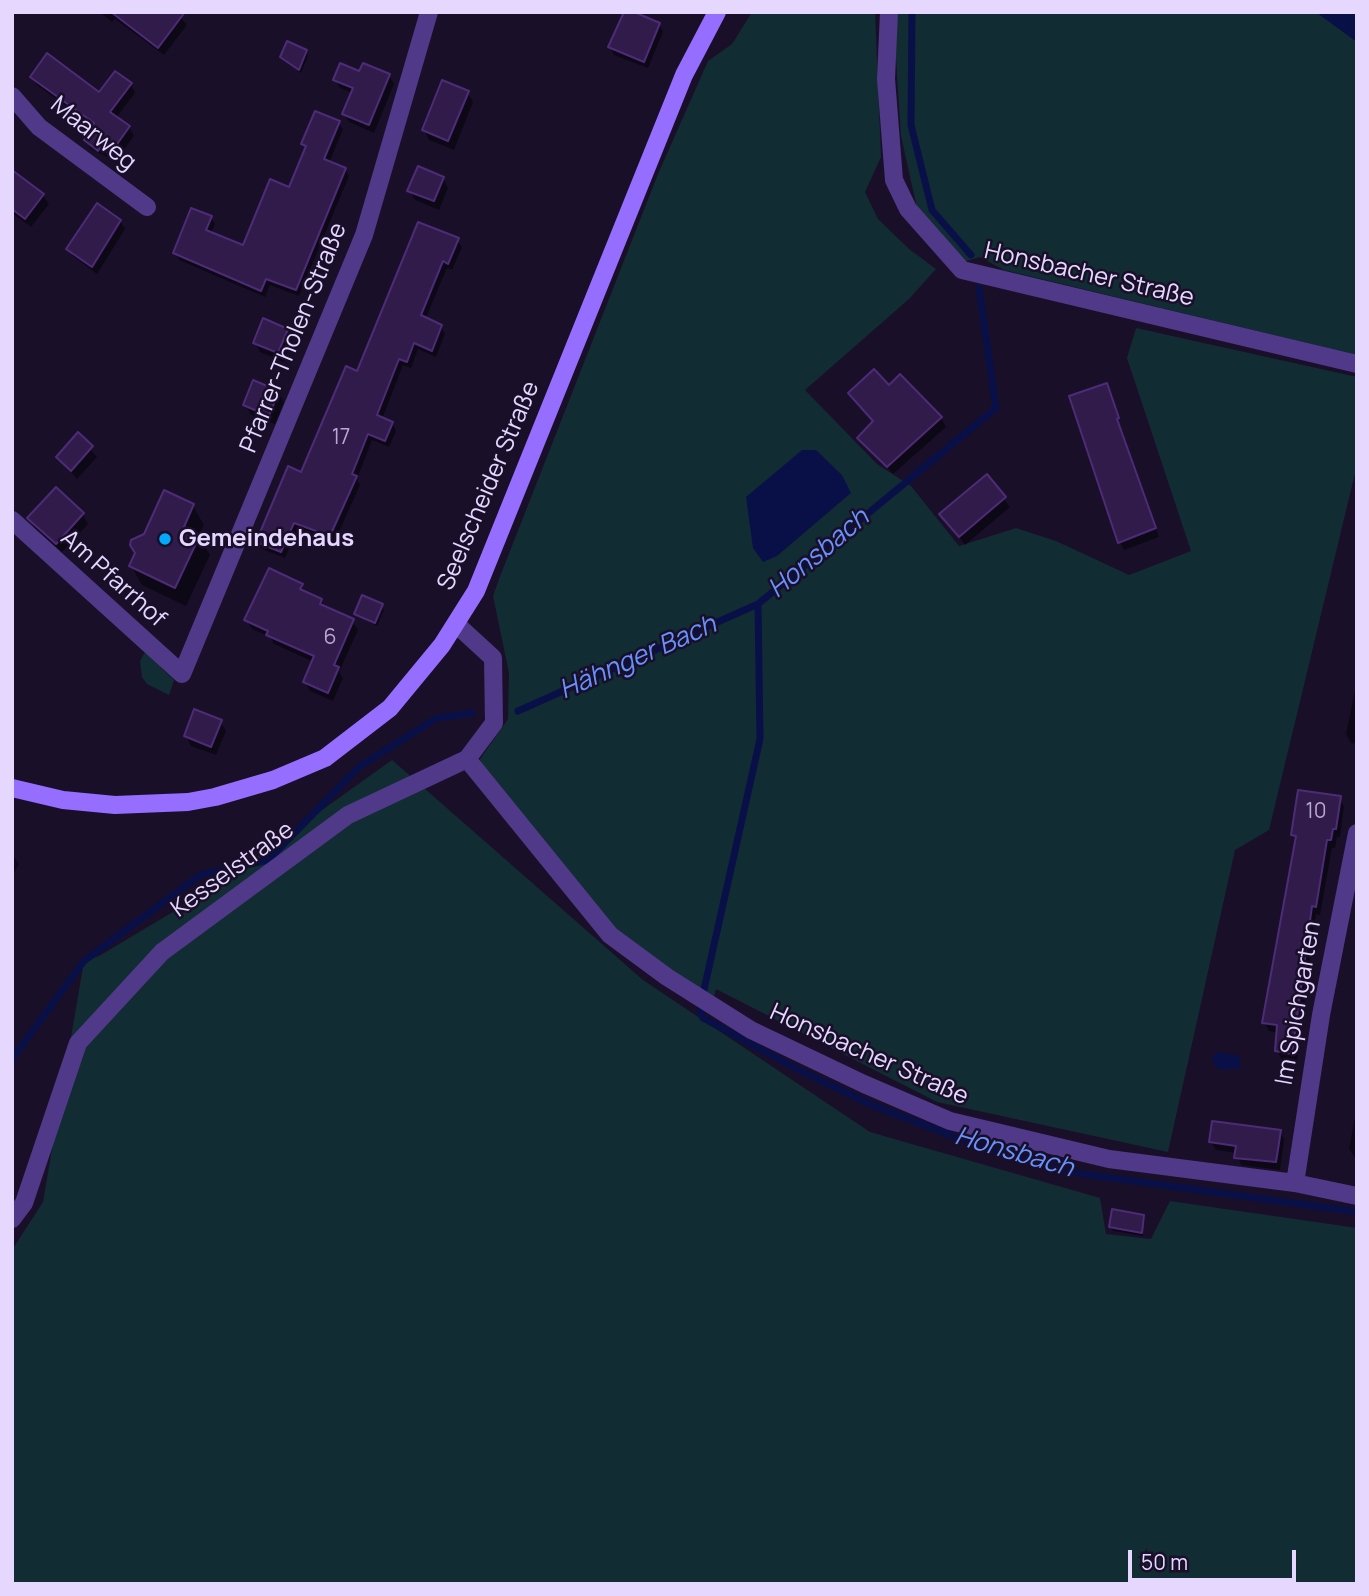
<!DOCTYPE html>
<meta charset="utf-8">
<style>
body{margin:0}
#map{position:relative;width:1369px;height:1596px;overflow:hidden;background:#1a0f29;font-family:Manrope,sans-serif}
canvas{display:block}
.frame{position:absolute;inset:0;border:14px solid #e5d7ff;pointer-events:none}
.scale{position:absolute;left:1128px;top:1550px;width:168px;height:32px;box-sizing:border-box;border:4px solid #e5d7ff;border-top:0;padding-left:9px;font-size:21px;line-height:24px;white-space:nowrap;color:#e5d7ff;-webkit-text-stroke:5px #1a0f29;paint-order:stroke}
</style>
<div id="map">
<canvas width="1369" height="1596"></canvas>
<div class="frame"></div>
<div class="scale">50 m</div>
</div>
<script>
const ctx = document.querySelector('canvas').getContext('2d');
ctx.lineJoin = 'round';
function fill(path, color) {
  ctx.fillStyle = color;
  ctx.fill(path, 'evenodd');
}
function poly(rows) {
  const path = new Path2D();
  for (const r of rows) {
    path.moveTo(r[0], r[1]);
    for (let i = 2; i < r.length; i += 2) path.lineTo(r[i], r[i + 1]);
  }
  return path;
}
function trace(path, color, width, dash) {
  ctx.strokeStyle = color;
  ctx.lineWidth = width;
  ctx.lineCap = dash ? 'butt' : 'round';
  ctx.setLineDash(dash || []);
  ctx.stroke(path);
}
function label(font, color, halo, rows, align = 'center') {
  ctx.font = font + ' Manrope,sans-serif';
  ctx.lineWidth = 5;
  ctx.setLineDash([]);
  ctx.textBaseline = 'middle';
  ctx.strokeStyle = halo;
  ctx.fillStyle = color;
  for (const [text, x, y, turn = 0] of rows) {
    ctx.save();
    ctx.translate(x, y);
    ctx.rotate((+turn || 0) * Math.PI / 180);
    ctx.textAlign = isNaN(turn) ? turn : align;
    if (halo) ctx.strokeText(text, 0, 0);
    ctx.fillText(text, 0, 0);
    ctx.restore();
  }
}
fill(poly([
 [752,12,875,12,881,157,865,192,878,219,909,249,936,269,909,299,805,390,877,464,911,486,959,546,1016,528,1056,541,1129,575,1191,551,1127,358,1136,328,1357,377,1357,465,1269,830,1235,850,1168,1152,937,1102,716,989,712,1005,615,931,478,762,508,719,509,673,493,596,499,579,658,174,708,61,732,44],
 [893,12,1316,12,1357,42,1357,355,1004,270,980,257,963,262,917,208,901,136],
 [145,652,174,680,169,695,147,684,142,677,140,661],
 [392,760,643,980,870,1132,1100,1198,1106,1234,1151,1239,1170,1201,1357,1228,1357,1584,12,1584,12,1250,43,1202,84,961,99,956,213,888]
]), '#122c33');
fill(poly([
 [1316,12,1357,12,1357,42],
 [802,450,816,450,842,475,851,493,777,556,763,562,753,548,746,497],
 [1217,1052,1239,1056,1241,1068,1223,1070,1215,1067,1212,1058]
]), '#091048');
fill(poly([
 [99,12,176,12,187,25,164,55,115,19,112,22],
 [659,24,663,32,648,68,614,55,610,47],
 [306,51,308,56,301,73,282,57],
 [360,74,389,76,394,84,374,133,349,122,344,114,353,93,340,88,335,80],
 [32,77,100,95,131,84,135,93,116,118,129,127,134,136,115,161,91,149,86,140,94,127,37,85],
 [468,93,473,102,454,150,429,140,424,130],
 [338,122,343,129,329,163,345,169,349,176,299,296,270,285,265,297,179,260,175,253,211,217,215,224,211,234,244,248,290,189,306,150,303,144],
 [12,174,43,195,49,204,31,227,12,213],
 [443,178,448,188,439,210,415,200,409,190],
 [120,221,125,229,97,274,73,256,68,249],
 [457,240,462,247,452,270,447,268,425,320,441,326,445,334,436,357,418,349,411,368,403,365,382,419,392,423,396,431,389,447,372,440,357,479,360,485,334,543,298,529,285,558,262,549,258,542,302,474,358,373],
 [287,330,292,340,284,362,260,352,255,343],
 [1106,385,1159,537,1124,550,1120,542],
 [889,388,941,418,946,427,893,474,860,438,874,423,850,393],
 [278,392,284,402,275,424,251,415,245,405],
 [78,435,97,457,77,479,58,457],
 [986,476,1010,507,965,545,941,514],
 [56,490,83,515,88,524,62,552,35,528,29,518],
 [193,506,204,525,199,536,210,555,186,606,142,585,131,566],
 [301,585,306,594,321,600,326,609,352,621,358,630,339,672,343,678,333,701,310,691,305,682,314,662,274,644,270,637,252,629,246,620],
 [381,606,384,610,377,626,356,614],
 [1357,680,1357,744,1351,743,1346,734],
 [220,721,226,731,216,755,191,746,186,736],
 [1339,798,1344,806,1340,837,1337,837,1335,848,1332,848,1320,915,1316,914,1297,1062,1282,1060,1277,1051,1278,1033,1269,1031,1264,1022,1297,841,1293,834],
 [12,854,19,864,12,877],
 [1355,1117,1357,1117,1357,1161,1349,1149],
 [1280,1131,1284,1139,1280,1170,1241,1165,1237,1153,1216,1150,1211,1142],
 [1143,1217,1143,1236,1113,1231,1110,1227]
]), '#0007');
trace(poly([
 [912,12,911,125,932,210,971,255],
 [518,711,758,604],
 [703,994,760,739,758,604,996,408,979,288],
 [700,1011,703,1018,795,1068,872,1105,979,1146,1076,1173,1357,1212],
 [12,1059,84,961,200,875,268,860,360,766,437,718,472,713]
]), '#091048', 7);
const building = poly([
 [111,12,185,12,158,48,111,12],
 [624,12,634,12,660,23,644,62,608,47,624,12],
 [287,41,307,50,299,70,280,57,287,41],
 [47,53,99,92,115,71,132,83,110,112,130,126,110,154,101,147,98,151,84,140,94,123,30,77,47,53],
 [340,63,359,71,363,63,390,74,369,125,342,114,353,88,333,80,340,63],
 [442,80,469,91,448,141,422,130,442,80],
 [315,111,340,121,324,159,346,168,296,290,266,279,261,291,173,253,191,208,212,216,206,230,243,245,270,179,289,187,306,146,301,144,315,111],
 [418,166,444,177,434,201,407,191,418,166],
 [12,170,44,194,25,219,12,209,12,170],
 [97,203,121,220,92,267,66,249,97,203],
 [418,222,459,238,448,264,443,261,421,315,442,325,432,351,414,343,407,362,399,359,377,415,393,422,385,441,368,434,352,474,357,476,330,536,294,523,281,552,256,542,288,466,301,472,346,366,357,371,418,222],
 [263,318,288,329,278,353,253,343,263,318],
 [874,369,889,385,900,374,942,417,887,467,857,438,873,421,848,393,874,369],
 [253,380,279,391,269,416,243,405,253,380],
 [1107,383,1119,418,1117,419,1156,528,1118,543,1069,396,1107,383],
 [78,432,93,446,71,471,56,457,78,432],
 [987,474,1006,497,959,537,939,514,987,474],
 [56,487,84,513,56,544,27,518,56,487],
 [164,490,194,504,184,527,200,535,175,588,129,566,135,553,130,545,131,540,144,534,164,490],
 [269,568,303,584,300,589,322,599,320,604,354,619,334,665,339,667,328,693,303,682,314,656,266,635,268,631,244,620,269,568],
 [362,595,383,604,375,623,354,614,362,595],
 [194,709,222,720,211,747,184,736,194,709],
 [1298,790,1341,796,1336,829,1333,829,1331,840,1327,840,1316,907,1312,906,1292,1054,1275,1051,1277,1025,1262,1023,1296,836,1291,835,1298,790],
 [1212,1121,1281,1130,1276,1162,1234,1158,1236,1146,1209,1142,1212,1121],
 [1112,1209,1144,1215,1142,1233,1109,1227,1112,1209]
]);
fill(building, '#301b4a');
trace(building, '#4d2c77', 2);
trace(poly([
 [889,12,886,79,894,180,908,209,962,270,1357,364],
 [12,96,39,127,147,207],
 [12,520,182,674,364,235,429,12],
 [467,759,610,935,667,977,751,1030,864,1084,950,1121,1109,1159,1295,1183,1357,1196],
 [1295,1183,1321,1015,1357,833],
 [12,1219,24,1203,78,1043,162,952,348,815,467,759,494,723,493,658,456,624]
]), '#503989', 18);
trace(poly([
 [12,788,63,800,115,805,188,802,215,797,273,780,325,758,390,708,442,645,476,591,684,75,717,12]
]), '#956eff', 18);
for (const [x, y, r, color] of [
 [165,539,7,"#03a8ff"]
]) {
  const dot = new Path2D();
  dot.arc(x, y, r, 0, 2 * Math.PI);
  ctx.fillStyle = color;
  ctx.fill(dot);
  trace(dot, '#1a0f29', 2.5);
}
label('21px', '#b8a8d2', null, [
 ["17",341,438],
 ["6",330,638],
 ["10",1316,812]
]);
label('24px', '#e5d7ff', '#1a0f29', [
 ["Maarweg",93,134,39],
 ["Honsbacher Straße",1089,275,13],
 ["Pfarrer-Tholen-Straße",294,338,-68],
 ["Seelscheider Straße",489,486,-67],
 ["Am Pfarrhof",113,579,42],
 ["Kesselstraße",233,870,-36],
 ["Im Spichgarten",1299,1003,-80],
 ["Honsbacher Straße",869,1055,24]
]);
label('bold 24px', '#e5d7ff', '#1a0f29', [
 ["Gemeindehaus",179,539]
], 'left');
label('italic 26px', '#6592ff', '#1a0f29', [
 ["Honsbach",819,554,-40],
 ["Hähnger Bach",638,658,-24],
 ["Honsbach",1014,1153,16]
]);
</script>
